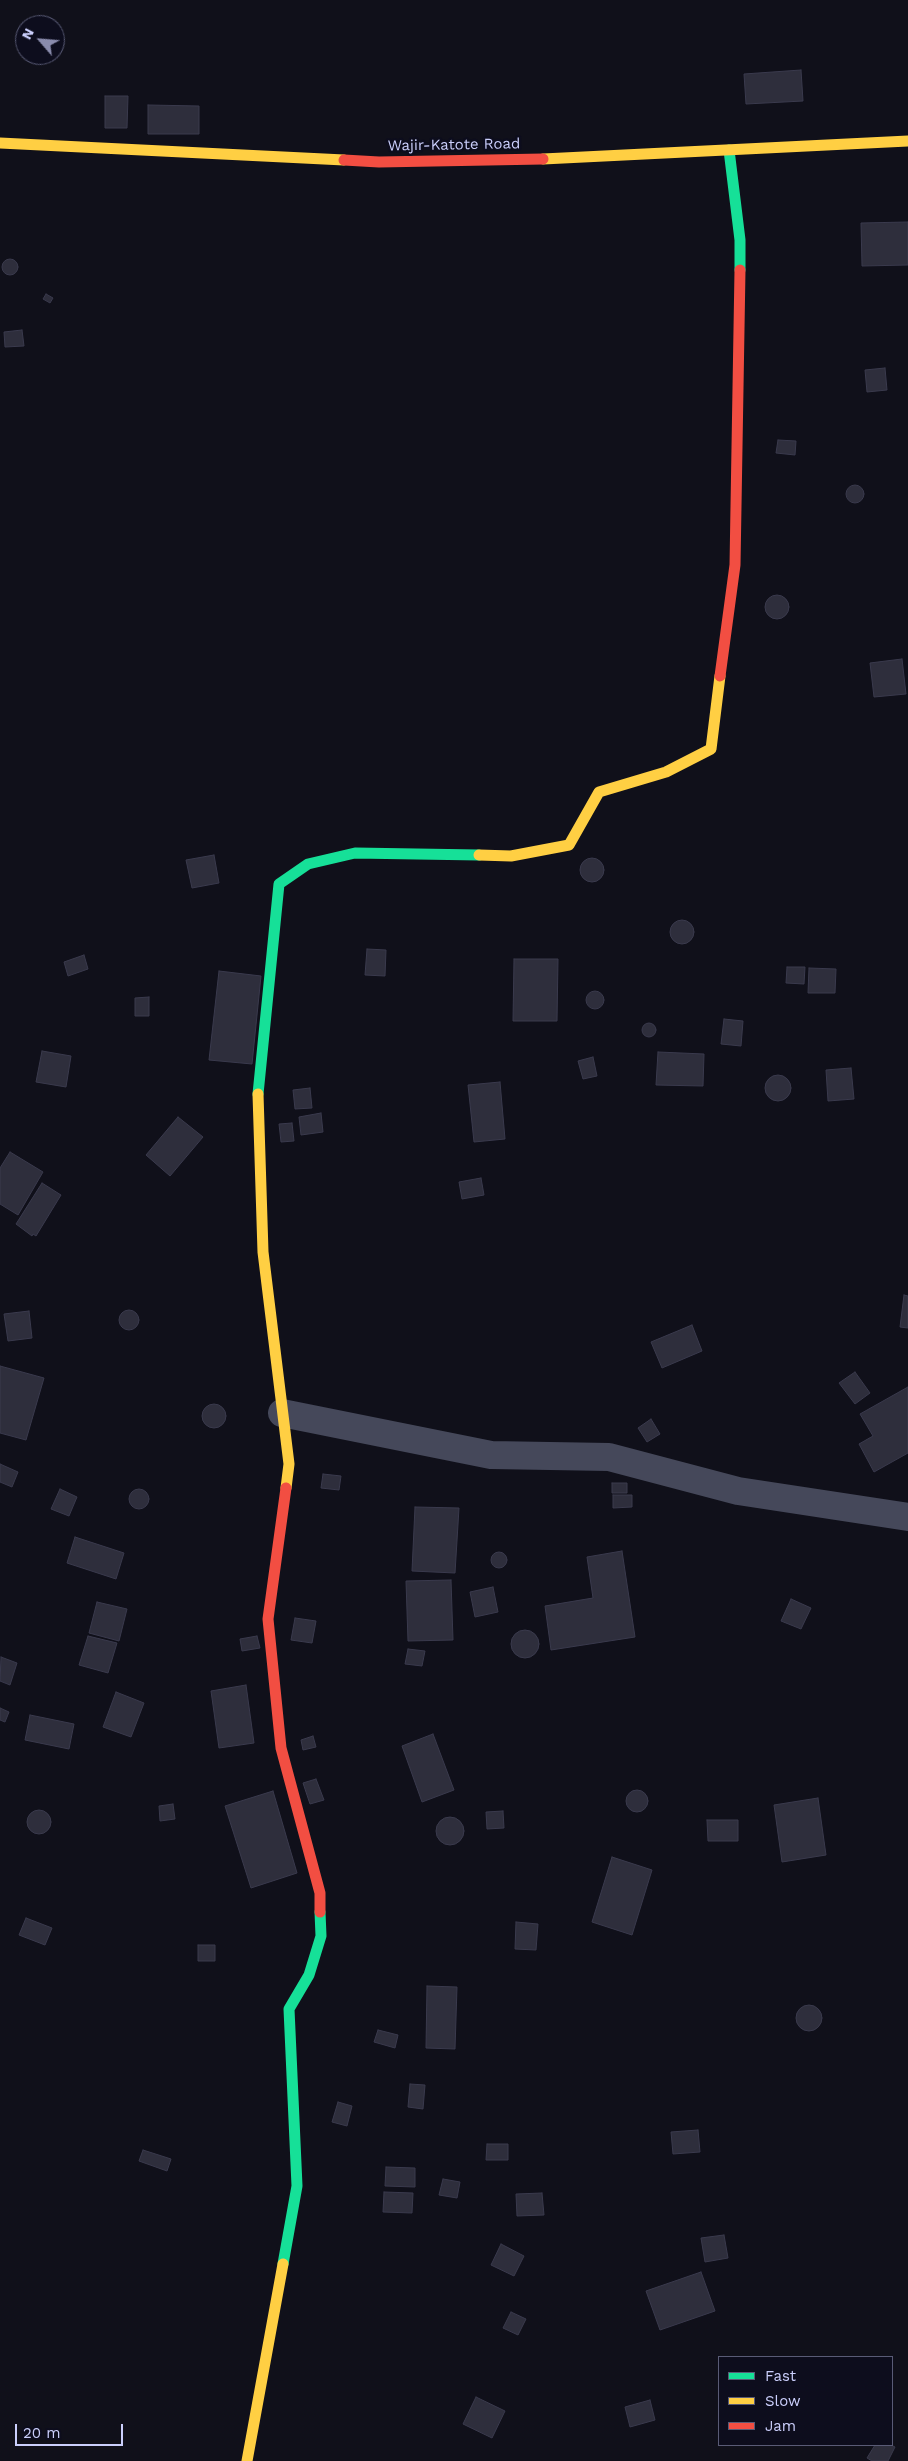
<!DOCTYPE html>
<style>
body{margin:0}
#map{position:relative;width:908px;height:2461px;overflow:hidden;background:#10101a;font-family:"Work Sans",sans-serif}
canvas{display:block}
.legend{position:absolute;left:718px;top:2356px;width:175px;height:90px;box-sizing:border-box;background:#0d0d1d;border:1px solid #595b76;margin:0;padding:6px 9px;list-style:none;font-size:15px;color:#cbcffc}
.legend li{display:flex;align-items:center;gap:10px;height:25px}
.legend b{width:25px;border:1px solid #595b76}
.north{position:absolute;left:15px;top:15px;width:50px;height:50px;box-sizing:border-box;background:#0d0d1d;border:1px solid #595b76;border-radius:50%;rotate:297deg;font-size:14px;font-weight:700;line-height:20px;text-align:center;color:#cbcffc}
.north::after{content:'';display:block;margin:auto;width:18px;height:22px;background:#8a8cad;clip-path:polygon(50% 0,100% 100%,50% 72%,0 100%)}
.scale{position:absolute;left:15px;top:2424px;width:108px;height:22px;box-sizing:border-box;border:2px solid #cbcffc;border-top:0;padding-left:6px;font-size:15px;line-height:18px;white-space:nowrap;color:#cbcffc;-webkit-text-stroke:4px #0d0d1d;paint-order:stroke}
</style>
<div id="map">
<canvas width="908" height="2461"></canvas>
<ul class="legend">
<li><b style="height:6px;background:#16e098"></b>Fast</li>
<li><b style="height:6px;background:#ffcf43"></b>Slow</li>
<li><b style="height:6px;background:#f24e42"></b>Jam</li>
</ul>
<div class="north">N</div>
<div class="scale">20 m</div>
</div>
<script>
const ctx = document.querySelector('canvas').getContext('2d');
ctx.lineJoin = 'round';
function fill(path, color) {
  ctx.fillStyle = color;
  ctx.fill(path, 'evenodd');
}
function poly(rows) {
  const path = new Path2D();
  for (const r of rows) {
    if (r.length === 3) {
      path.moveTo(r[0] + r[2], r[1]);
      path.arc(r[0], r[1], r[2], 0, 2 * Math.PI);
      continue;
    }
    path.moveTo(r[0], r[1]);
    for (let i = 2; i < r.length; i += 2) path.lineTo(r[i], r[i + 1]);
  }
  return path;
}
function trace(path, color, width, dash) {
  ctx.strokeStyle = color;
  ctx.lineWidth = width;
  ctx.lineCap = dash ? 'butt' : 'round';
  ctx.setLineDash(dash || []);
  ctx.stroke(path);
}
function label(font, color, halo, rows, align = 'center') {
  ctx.font = font + ' "Work Sans",sans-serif';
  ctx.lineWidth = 5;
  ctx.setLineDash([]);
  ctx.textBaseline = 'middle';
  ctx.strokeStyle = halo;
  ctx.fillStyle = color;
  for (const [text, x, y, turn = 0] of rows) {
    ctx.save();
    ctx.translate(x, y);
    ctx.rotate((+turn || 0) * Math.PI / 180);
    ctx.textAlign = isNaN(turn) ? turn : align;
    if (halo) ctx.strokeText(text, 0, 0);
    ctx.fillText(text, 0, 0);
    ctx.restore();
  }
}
const building = poly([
 [801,70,803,101,746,104,744,74,801,70],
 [105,96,128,96,127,128,105,128,105,96],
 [148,105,199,106,199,134,148,134,148,105],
 [908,222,908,265,862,266,861,223,908,222],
 [10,267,8],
 [46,294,53,298,50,303,43,299,46,294],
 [22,330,24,346,5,347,4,332,22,330],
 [885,368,887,390,867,392,865,370,885,368],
 [778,440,796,441,795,455,776,453,778,440],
 [855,494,9],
 [777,607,12],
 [902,659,906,694,874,697,870,663,902,659],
 [214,855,219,883,192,888,186,860,214,855],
 [592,870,12],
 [682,932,12],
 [367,949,386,950,385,976,365,975,367,949],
 [84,955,88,969,68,976,64,962,84,955],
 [514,959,558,959,557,1021,513,1021,514,959],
 [787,967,805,967,804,984,786,983,787,967],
 [809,968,836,969,835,993,808,993,809,968],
 [219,971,261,976,252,1064,209,1060,219,971],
 [595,1000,9],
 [149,997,149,1016,135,1016,135,998,149,997],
 [724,1019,743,1021,741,1046,721,1044,724,1019],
 [649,1030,7],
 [42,1051,71,1056,66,1087,36,1082,42,1051],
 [658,1052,704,1054,703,1086,656,1085,658,1052],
 [593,1057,597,1076,583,1079,578,1061,593,1057],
 [851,1068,854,1099,828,1101,826,1070,851,1068],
 [778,1088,13],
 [500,1082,505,1139,474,1142,468,1085,500,1082],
 [310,1088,312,1108,295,1109,293,1090,310,1088],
 [321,1113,323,1132,301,1135,299,1117,321,1113],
 [178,1117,203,1137,170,1176,146,1155,178,1117],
 [292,1123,294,1141,281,1142,279,1124,292,1123],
 [10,1152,43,1172,18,1215,0,1204,0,1168,10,1152],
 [481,1178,484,1195,462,1199,459,1182,481,1178],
 [42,1183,61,1195,36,1236,33,1234,32,1236,16,1224,42,1183],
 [904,1295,908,1296,908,1328,900,1327,904,1295],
 [129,1320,10],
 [29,1311,32,1338,8,1341,4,1314,29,1311],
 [692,1325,702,1351,662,1368,651,1342,692,1325],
 [0,1366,44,1378,26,1440,0,1433,0,1366],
 [855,1372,870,1393,855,1404,839,1383,855,1372],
 [908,1387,908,1453,874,1472,859,1444,873,1436,860,1414,908,1387],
 [214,1416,12],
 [651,1419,660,1434,647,1442,638,1428,651,1419],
 [0,1464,18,1472,12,1487,0,1482,0,1464],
 [323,1474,341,1476,339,1490,321,1488,323,1474],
 [612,1483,627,1483,627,1493,612,1493,612,1483],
 [139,1499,10],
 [60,1489,77,1497,69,1516,51,1509,60,1489],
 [613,1495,632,1495,632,1507,613,1508,613,1495],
 [415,1507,459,1508,455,1573,412,1571,415,1507],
 [75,1537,124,1553,116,1579,67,1563,75,1537],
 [622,1551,635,1637,551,1650,545,1606,593,1598,587,1557,622,1551],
 [499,1560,8],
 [451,1580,453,1640,408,1641,406,1581,451,1580],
 [493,1587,498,1612,475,1617,470,1592,493,1587],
 [791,1599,811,1608,801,1629,781,1621,791,1599],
 [97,1602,127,1609,119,1641,89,1633,97,1602],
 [295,1618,316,1621,312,1643,291,1640,295,1618],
 [525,1644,14],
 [88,1636,117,1643,108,1673,79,1665,88,1636],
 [257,1636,260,1648,242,1651,240,1639,257,1636],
 [408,1649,425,1651,422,1666,405,1664,408,1649],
 [1,1657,17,1663,10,1685,0,1681,1,1657],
 [246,1685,254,1743,219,1748,211,1691,246,1685],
 [116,1692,144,1703,131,1737,103,1727,116,1692],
 [0,1708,9,1712,5,1722,0,1720,0,1708],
 [30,1715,74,1724,69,1749,25,1740,30,1715],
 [433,1734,454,1790,422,1802,402,1746,433,1734],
 [313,1736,316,1747,303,1750,301,1740,313,1736],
 [316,1779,324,1800,310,1804,303,1783,316,1779],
 [637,1801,11],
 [273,1791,297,1873,251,1888,225,1806,273,1791],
 [818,1798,826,1855,782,1862,774,1805,818,1798],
 [173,1804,175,1819,160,1821,159,1806,173,1804],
 [39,1822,12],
 [503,1811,504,1828,487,1829,486,1812,503,1811],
 [450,1831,14],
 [707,1820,738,1820,738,1841,708,1841,707,1820],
 [612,1857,652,1870,632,1935,592,1922,612,1857],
 [26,1918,52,1928,45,1945,19,1935,26,1918],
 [516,1922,538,1924,536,1950,515,1949,516,1922],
 [198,1945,215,1945,215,1961,198,1961,198,1945],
 [427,1986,457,1987,455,2049,426,2048,427,1986],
 [809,2018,13],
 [378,2030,398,2035,395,2048,374,2042,378,2030],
 [410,2084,425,2085,423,2109,408,2107,410,2084],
 [338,2102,352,2106,347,2126,332,2122,338,2102],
 [698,2130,700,2152,673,2154,671,2132,698,2130],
 [487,2144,508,2144,508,2160,486,2160,487,2144],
 [143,2150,171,2159,167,2171,139,2161,143,2150],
 [386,2167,415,2168,415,2187,385,2186,386,2167],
 [443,2179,460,2182,457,2198,439,2195,443,2179],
 [384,2192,413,2193,412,2213,383,2212,384,2192],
 [542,2193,544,2215,517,2216,516,2194,542,2193],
 [724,2235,728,2258,705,2262,701,2238,724,2235],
 [501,2244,524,2256,514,2276,491,2265,501,2244],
 [701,2272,715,2311,660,2330,646,2291,701,2272],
 [511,2312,526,2319,518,2335,503,2328,511,2312],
 [476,2397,505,2411,492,2438,463,2424,476,2397],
 [650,2400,655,2420,630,2427,625,2407,650,2400],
 [875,2445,891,2445,895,2447,888,2461,872,2461,867,2458,875,2445]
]);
fill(building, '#2e2e3c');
trace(building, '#3a3a4d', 1);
trace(poly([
 [282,1413,491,1455,609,1457,738,1491,908,1517]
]), '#45485a', 28);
trace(poly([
 [729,150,740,240,740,270],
 [258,1094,279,884,308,864,355,853,479,855],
 [283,2264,297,2186,289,2009,309,1975,321,1936,320,1912]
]), '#16e098', 11);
trace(poly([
 [0,143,344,160],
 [543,159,908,141],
 [479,855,511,856,569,845,599,792,666,772,711,749,720,676],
 [258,1094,263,1252,289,1464,286,1488],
 [247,2461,283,2264]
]), '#ffcf43', 11);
trace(poly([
 [344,160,379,162,543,159],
 [720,676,735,565,740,270],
 [286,1488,268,1619,281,1748,320,1893,320,1912]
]), '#f24e42', 11);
label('15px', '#cbcffc', '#0d0d1d', [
 ["Wajir-Katote Road",454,145,-1]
]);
</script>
